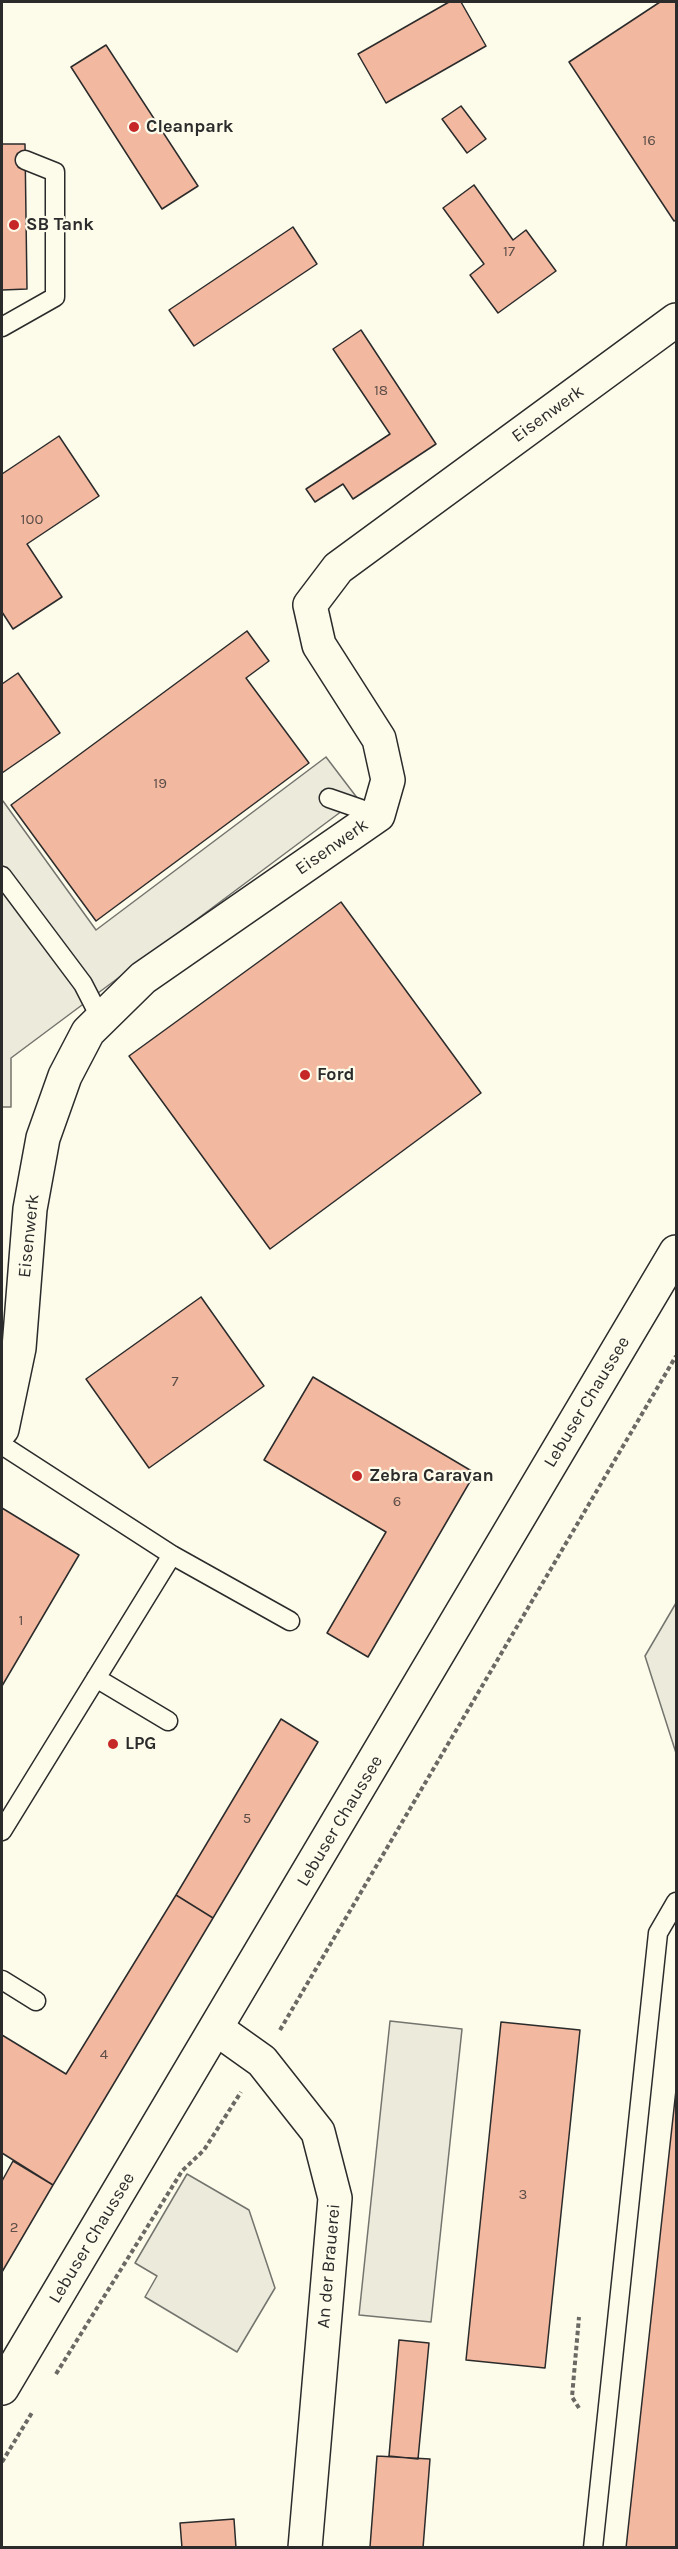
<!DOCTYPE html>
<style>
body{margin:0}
#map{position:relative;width:678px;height:2549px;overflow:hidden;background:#fdfbea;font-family:Karla,sans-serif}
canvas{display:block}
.frame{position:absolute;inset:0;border:3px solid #2b2b2b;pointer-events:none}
</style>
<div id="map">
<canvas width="678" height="2549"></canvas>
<div class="frame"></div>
</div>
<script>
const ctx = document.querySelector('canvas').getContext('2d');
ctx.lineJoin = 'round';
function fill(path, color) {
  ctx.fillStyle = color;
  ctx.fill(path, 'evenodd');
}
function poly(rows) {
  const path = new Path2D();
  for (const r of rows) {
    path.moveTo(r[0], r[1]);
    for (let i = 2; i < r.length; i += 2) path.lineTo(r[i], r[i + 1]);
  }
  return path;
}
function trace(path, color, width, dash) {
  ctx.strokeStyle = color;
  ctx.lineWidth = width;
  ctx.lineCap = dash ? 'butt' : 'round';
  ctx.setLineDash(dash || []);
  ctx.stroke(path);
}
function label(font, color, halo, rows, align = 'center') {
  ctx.font = font + ' Karla,sans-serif';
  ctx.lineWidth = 4.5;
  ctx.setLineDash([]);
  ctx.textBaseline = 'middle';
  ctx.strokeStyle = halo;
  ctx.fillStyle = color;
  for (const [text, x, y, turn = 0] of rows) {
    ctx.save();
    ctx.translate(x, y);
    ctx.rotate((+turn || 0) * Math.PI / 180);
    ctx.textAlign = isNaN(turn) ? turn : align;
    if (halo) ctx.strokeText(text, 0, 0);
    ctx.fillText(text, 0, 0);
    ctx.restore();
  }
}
const parking = poly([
 [326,757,358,799,11,1058,11,1107,2,1107,2,802,3,801,96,930,326,757],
 [676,1603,676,1753,645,1656,676,1603],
 [390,2021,462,2029,431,2322,359,2315,390,2021],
 [187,2174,249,2210,275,2288,237,2352,145,2297,157,2276,135,2263,187,2174]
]);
fill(parking, '#eceadb');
trace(parking, '#74746e', 1.5);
const building = poly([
 [449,2,461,2,486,46,386,103,358,54,449,2],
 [660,2,676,2,676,220,674,221,569,62,660,2],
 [106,45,198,186,162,209,71,67,106,45],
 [461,106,486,139,467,153,442,119,461,106],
 [2,144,25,144,27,289,2,290,2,144],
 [474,185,513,240,526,230,556,271,498,313,470,275,484,264,443,208,474,185],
 [293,227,317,264,194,346,169,310,293,227],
 [361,330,436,444,353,499,343,484,315,502,306,489,390,434,333,349,361,330],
 [59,436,99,496,27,544,62,597,13,629,2,612,2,474,59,436],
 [247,631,269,661,246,678,309,763,96,921,11,805,247,631],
 [18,673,60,733,2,773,2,684,18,673],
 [341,902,481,1093,270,1249,129,1056,341,902],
 [201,1297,264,1386,149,1468,86,1379,201,1297],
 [313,1377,475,1473,368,1657,327,1633,386,1532,264,1460,313,1377],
 [2,1508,79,1555,2,1686,2,1508],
 [281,1719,318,1742,213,1918,176,1895,281,1719],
 [176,1895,213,1918,53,2185,2,2153,2,2035,66,2074,176,1895],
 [501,2022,580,2030,545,2368,466,2360,501,2022],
 [676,2090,676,2548,626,2548,676,2090],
 [13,2161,53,2185,2,2272,2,2181,13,2161],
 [399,2340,429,2343,418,2459,389,2456,399,2340],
 [377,2456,430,2459,423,2548,370,2547,377,2456],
 [234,2519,236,2548,182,2548,180,2523,234,2519]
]);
fill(building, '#f2b8a0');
trace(building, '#2b2b2b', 1.5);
const lane = poly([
 [2,327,55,297,55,172,25,160],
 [329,798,378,815],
 [2,876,83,984,101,1019],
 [2,1445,172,1555,290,1621],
 [96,1678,168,1721],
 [2,1831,172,1555],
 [2,1980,36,2001],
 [593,2548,658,1933,676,1902]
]);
const street = poly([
 [2,1429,19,1348,30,1209,43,1138,65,1076,88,1032,143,978,378,815,388,780,379,739,319,645,310,605,338,568,676,320],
 [217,2029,262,2061,318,2132,335,2198,305,2548]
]);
const primary = poly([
 [2,2388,676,1252]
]);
trace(lane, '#2b2b2b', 21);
trace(street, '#2b2b2b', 36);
trace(primary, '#2b2b2b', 36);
trace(poly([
 [280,2030,676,1356],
 [56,2374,182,2171,204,2150,241,2092],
 [579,2408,572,2397,579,2317],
 [2,2462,33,2411]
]), '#6a6964', 4, [4.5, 3]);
trace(lane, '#fdfbea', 18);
trace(street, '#fdfbea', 33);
trace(primary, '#fdfbea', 33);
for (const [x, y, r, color] of [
 [134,127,6,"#c62828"],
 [14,225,6,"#c62828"],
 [305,1075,6,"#c62828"],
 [357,1476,6,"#c62828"],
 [113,1744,6,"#c62828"]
]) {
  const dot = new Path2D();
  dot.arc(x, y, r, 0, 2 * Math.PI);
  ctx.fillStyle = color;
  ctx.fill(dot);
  trace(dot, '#fdfbea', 2);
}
label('15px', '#5d4e48', null, [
 ["16",649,141],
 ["17",509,252],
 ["18",381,391],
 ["100",32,520],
 ["19",160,784],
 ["7",175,1382],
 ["6",397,1502],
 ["1",21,1621],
 ["5",247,1819],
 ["4",104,2055],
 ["3",523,2195],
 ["2",14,2228]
]);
label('bold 18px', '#2b2b2b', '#fdfbea', [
 ["Cleanpark",146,127],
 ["SB Tank",26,225],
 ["Ford",317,1075],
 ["Zebra Caravan",369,1476],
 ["LPG",125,1744]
], 'left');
label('18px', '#2b2b2b', '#fdfbea', [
 ["Eisenwerk",548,414,-36],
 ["Eisenwerk",332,847,-35],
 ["Eisenwerk",29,1236,-84],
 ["Lebuser Chaussee",587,1402,-59],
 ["Lebuser Chaussee",340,1821,-59],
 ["Lebuser Chaussee",92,2238,-59],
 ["An der Brauerei",329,2266,-85]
]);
</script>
